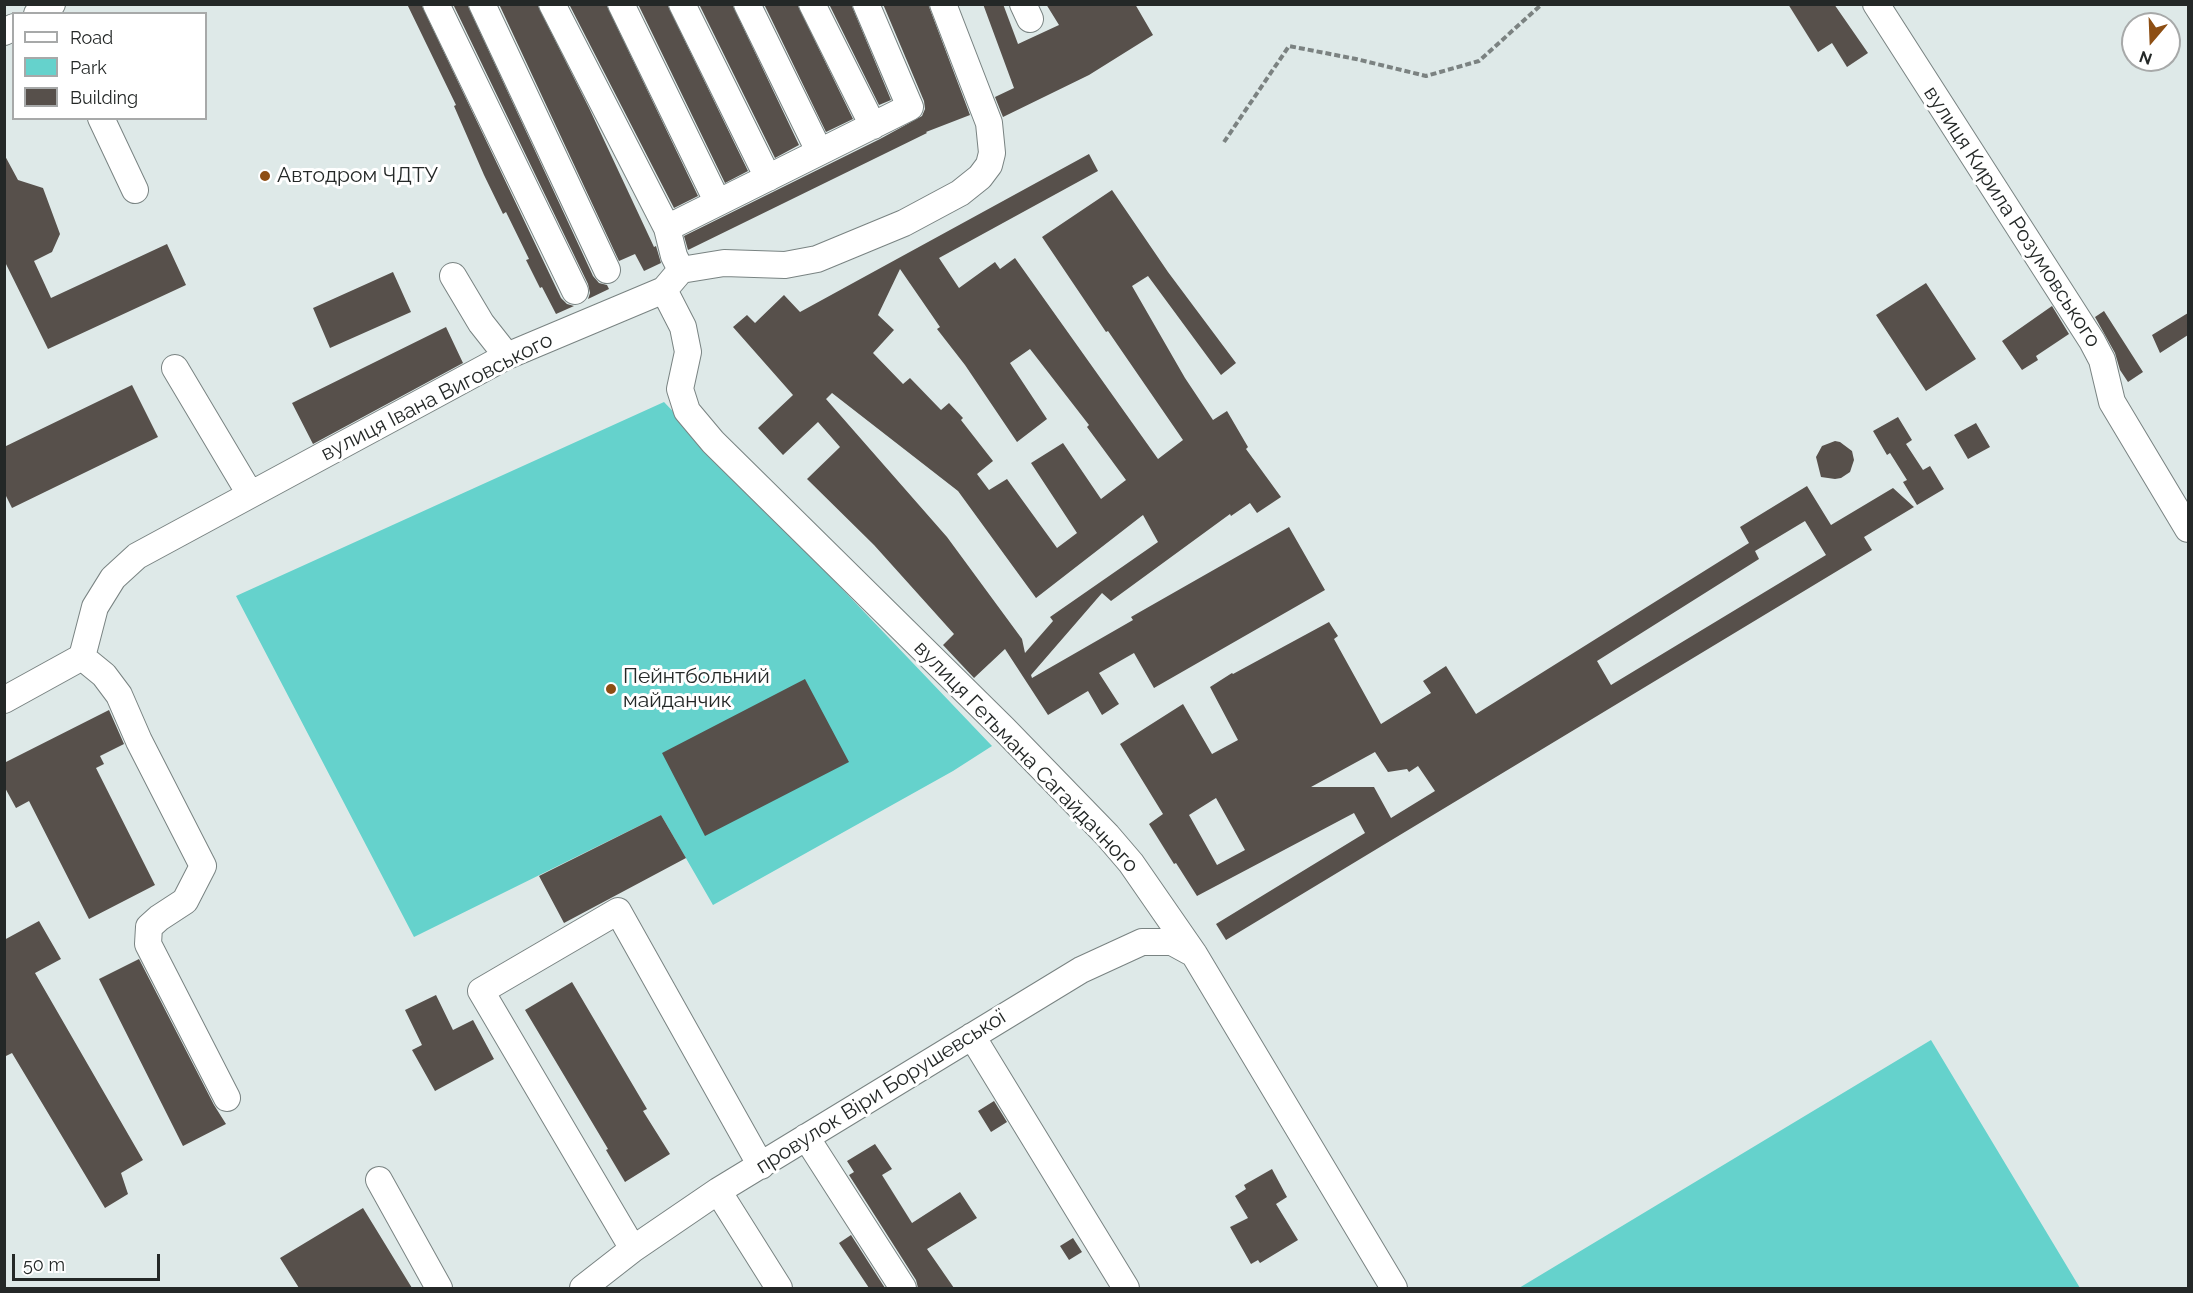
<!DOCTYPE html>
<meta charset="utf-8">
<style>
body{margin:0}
#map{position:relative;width:2193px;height:1293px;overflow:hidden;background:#dee9e8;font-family:Raleway,sans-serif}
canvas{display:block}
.frame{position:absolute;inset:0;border:6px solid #242827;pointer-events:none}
.legend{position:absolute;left:12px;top:12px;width:195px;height:108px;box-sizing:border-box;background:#fff;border:2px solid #a7a9a9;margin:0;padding:8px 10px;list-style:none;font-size:18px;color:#242827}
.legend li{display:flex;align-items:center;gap:12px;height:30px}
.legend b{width:30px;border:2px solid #a7a9a9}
.north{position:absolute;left:2121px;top:12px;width:60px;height:60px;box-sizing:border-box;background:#fff;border:2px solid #a7a9a9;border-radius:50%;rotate:199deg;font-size:16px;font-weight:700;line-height:24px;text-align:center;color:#242827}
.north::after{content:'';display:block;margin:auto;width:21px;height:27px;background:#8d4e13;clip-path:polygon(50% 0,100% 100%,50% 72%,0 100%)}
.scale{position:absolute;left:12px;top:1254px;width:148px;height:27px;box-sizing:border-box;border:3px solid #242827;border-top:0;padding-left:8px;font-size:18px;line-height:21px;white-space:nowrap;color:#242827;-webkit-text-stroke:4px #fff;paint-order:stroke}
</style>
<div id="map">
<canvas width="2193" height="1293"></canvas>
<div class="frame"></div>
<ul class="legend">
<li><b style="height:8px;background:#fff"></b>Road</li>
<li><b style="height:16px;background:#65d2cc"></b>Park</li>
<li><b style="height:16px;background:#57504b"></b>Building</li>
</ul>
<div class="north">N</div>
<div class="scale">50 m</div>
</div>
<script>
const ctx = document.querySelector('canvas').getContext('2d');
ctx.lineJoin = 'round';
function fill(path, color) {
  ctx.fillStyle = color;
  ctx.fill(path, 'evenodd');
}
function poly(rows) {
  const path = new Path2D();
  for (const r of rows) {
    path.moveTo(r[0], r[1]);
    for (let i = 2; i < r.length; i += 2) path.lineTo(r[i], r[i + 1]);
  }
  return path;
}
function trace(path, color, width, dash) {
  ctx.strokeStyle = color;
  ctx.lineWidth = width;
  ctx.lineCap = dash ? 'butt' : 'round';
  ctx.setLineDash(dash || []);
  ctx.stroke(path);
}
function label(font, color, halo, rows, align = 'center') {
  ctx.font = font + ' Raleway,sans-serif';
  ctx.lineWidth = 6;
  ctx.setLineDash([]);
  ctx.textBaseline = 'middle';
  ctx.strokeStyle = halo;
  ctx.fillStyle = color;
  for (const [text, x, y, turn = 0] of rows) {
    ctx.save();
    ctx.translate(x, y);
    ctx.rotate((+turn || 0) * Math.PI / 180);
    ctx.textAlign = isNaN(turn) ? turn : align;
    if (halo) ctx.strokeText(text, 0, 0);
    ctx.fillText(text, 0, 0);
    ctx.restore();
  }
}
fill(poly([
 [664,402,992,746,953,771,713,905,661,815,414,937,236,596],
 [1931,1040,2080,1288,1519,1288]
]), '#65d2cc');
fill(poly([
 [407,4,421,4,561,298,567,304,574,306,556,314,542,287,540,288,526,260,529,259,506,212,503,214,484,175,454,106,456,105],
 [453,4,467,4,593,276,599,283,607,285,609,289,588,299,590,293,588,284],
 [499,4,537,4,589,108,654,247,656,246,661,263,644,271,635,254,619,261],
 [569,4,606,4,698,196,674,208],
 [638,4,667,4,748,171,725,183],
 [699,4,732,4,799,145,775,158],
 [764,4,797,4,853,119,826,132],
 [829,4,851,4,891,100,879,105],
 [883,4,928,4,970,115,926,132,927,133,688,250,684,236,880,139,922,116,925,109,924,101],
 [983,4,1003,4,1018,44,1059,25,1046,4,1135,4,1153,35,1089,75,1003,117,995,97,1014,88],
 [1788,4,1834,4,1868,53,1847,67,1832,43,1818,52],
 [4,154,18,180,43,188,60,234,52,252,34,261,51,298,167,244,186,285,48,349,4,260],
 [1089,154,1098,171,939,258,959,288,995,262,1000,269,1015,258,1158,459,1183,440,1108,331,1106,332,1042,237,1112,190,1168,272,1236,363,1221,375,1148,276,1132,286,1185,378,1213,420,1227,411,1248,447,1246,449,1281,497,1257,513,1250,503,1231,516,1230,514,1111,601,1102,593,1031,675,1032,678,1133,620,1131,617,1289,527,1325,590,1154,688,1134,653,1099,673,1119,704,1102,715,1088,691,1048,715,1005,649,974,678,943,645,954,634,874,545,807,479,840,447,818,422,783,455,758,428,793,395,733,327,747,315,755,323,784,295,800,312],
 [900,269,940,327,937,329,965,365,1017,442,1047,419,1010,363,1030,349,1089,425,1087,427,1126,480,1101,499,1063,443,1031,463,1077,533,1057,548,1007,479,989,490,977,474,993,461,961,420,963,418,949,403,941,410,910,378,903,384,873,353,894,330,878,315],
 [832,393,958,491,1036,598,1143,515,1158,542,1050,617,1053,621,1025,653,1022,639,947,537,826,399],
 [393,272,411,312,330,348,313,308],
 [1926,283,1976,359,1926,391,1876,315],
 [2052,306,2069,334,2036,356,2038,360,2022,370,2002,341],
 [2104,311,2143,372,2128,382,2120,370,2115,353,2095,317],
 [2188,313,2188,335,2160,353,2152,335],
 [446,327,463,363,313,444,292,403],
 [132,385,158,437,12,508,4,492,4,447],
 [1898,417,1912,440,1906,444,1923,470,1930,466,1944,489,1917,505,1903,482,1907,480,1890,453,1887,455,1873,431],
 [1976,423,1990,447,1968,459,1954,435],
 [1835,441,1840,442,1852,451,1854,460,1850,472,1841,478,1835,479,1821,477,1816,457,1822,446],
 [1807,486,1831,525,1893,488,1914,507,1864,537,1872,550,1226,940,1216,924,1365,833,1354,813,1197,896,1176,863,1174,864,1149,824,1163,814,1120,744,1183,704,1212,754,1238,740,1210,687,1232,673,1233,674,1329,622,1338,636,1334,639,1381,724,1431,693,1423,681,1446,666,1476,714,1749,543,1740,527],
 [1805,521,1826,555,1611,685,1597,661,1759,559,1755,551],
 [1375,752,1388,772,1407,769,1409,772,1418,766,1435,791,1391,818,1374,787,1311,787],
 [1216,798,1245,850,1217,865,1189,815],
 [805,679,849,762,705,836,662,753],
 [109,710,124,744,100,756,104,764,96,768,155,885,89,919,29,801,16,808,4,786,4,763],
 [661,815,686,858,564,923,539,876],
 [39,921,61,959,35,973,143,1160,121,1173,128,1194,105,1208,12,1053,4,1057,4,940],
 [139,959,214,1105,226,1124,183,1146,99,979],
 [572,982,647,1109,643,1111,670,1154,625,1182,606,1150,608,1149,525,1010],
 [436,995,453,1030,473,1020,494,1059,435,1091,412,1050,422,1045,405,1010],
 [994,1101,1007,1122,991,1132,978,1111],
 [875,1144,892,1169,882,1175,912,1223,960,1192,977,1218,927,1249,954,1288,918,1288,916,1280,849,1175,854,1172,847,1161],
 [1272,1169,1287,1197,1276,1204,1298,1240,1260,1263,1258,1260,1251,1264,1230,1227,1248,1218,1235,1196,1246,1189,1244,1185],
 [363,1208,412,1288,299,1288,280,1258],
 [851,1235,885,1288,869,1288,839,1243],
 [1073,1238,1082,1252,1069,1260,1060,1246]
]), '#57504b');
const minor = poly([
 [436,4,575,291],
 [482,4,607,270],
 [552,4,667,228,674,256,681,270],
 [621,4,717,201],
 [682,4,768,178],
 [747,4,819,151],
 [812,4,873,126],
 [1023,4,1030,19],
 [1876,4,2092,341,2102,360,2112,402,2188,529],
 [37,14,52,4],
 [4,32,14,27],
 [101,118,135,190],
 [667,228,910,107,866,4],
 [453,276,481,323,507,356],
 [664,290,683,327,688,352,680,389,687,411,713,442,1004,729,1107,835,1131,863,1194,954,1394,1288],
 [175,368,250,494],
 [82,657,104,675,119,695,139,741,203,866,185,901,159,918,149,927,148,944,227,1098],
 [4,700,82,657,95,607,113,578,137,556,507,356,664,290,681,270,724,263,785,265,817,259,904,223,960,193,980,177,989,165,992,153,989,123,943,4],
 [972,1036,1126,1288],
 [806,1137,903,1288],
 [379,1180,439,1288],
 [718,1191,779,1288],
 [633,1249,481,991,618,911,761,1166],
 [583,1288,633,1249,718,1191,1081,970,1142,942,1172,942,1194,954]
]);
trace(minor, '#798382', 28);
trace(poly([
 [1224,142,1289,46,1356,59,1426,76,1479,61,1542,4]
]), '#7b8281', 4, [6, 3]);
trace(minor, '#fff', 26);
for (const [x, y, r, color] of [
 [265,176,6,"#8d4e13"],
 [611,689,6,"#8d4e13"]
]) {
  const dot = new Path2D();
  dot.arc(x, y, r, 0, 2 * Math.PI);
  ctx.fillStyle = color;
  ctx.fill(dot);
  trace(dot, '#fff', 2);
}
label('21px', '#242827', '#fff', [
 ["Автодром ЧДТУ",277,176],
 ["Пейнтбольний",623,677],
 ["майданчик",623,701]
], 'left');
label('21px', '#242827', '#fff', [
 ["вулиця Кирила Розумовського",2012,217,57],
 ["вулиця Івана Виговського",437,397,-27],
 ["вулиця Гетьмана Сагайдачного",1026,757,46],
 ["провулок Віри Борушевської",881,1092,-32]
]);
</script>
